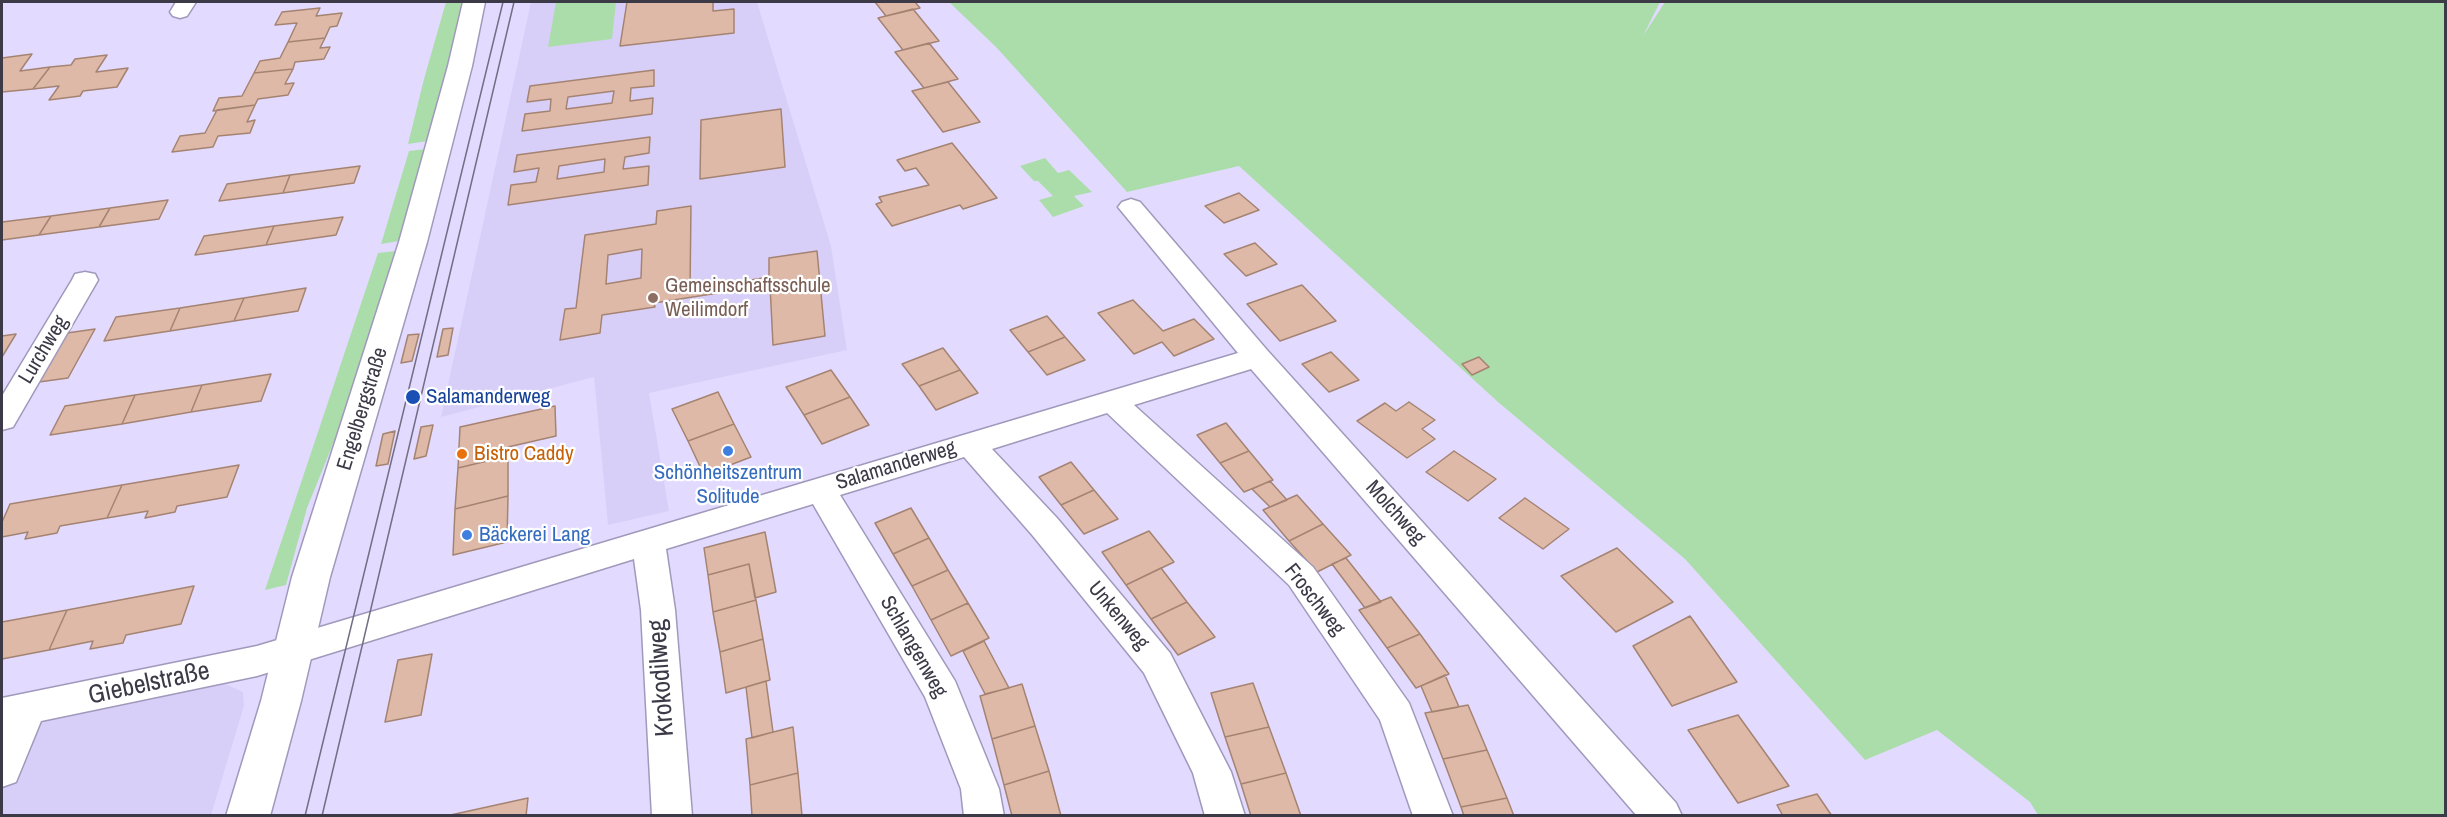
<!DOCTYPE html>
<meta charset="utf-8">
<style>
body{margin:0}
#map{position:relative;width:2447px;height:817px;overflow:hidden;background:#e2dbff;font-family:"Archivo Narrow",sans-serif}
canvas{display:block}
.frame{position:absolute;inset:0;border:3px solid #3d3a48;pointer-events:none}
</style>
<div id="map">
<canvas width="2447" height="817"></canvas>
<div class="frame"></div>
</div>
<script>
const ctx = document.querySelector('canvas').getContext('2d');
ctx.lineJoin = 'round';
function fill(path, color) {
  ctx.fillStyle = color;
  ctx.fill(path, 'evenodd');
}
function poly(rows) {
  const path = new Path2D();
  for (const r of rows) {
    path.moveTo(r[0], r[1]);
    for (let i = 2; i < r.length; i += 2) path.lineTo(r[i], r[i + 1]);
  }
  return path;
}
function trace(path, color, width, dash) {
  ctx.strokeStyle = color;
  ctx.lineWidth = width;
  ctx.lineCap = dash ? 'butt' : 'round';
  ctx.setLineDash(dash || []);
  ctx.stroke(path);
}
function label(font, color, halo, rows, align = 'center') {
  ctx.font = font + ' "Archivo Narrow",sans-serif';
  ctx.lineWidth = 4.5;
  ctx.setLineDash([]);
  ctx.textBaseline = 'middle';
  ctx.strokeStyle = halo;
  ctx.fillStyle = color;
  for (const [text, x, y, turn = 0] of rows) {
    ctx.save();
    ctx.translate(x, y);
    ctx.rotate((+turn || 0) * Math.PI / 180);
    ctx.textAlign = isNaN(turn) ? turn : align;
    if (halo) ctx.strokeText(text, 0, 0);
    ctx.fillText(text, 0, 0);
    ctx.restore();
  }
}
fill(poly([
 [531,2,757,2,831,246,847,350,649,393,669,511,608,525,594,377,441,417],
 [223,683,243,692,244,706,211,815,2,816,2,726]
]), '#d8cff9');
fill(poly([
 [446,2,461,2,461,16,428,141,408,144,424,79],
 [556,2,616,2,612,39,548,47],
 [949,2,1660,2,1643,36,1665,2,2445,2,2445,815,2038,815,2030,802,1937,730,1865,760,1685,559,1498,402,1239,166,1127,192,997,48],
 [426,149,399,241,381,244,409,151],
 [1045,158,1058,173,1069,170,1092,192,1074,196,1084,206,1053,217,1039,200,1053,196,1038,181,1034,181,1020,166],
 [396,251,348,407,307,508,286,585,265,590,378,253]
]), '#abddaa');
const building = poly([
 [627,2,713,2,713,11,734,9,734,33,620,46,627,2],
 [875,2,915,2,920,8,886,16,875,2],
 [320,8,316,16,342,13,337,26,330,27,325,38,288,42,297,23,275,25,282,12,320,8],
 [913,9,939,41,903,50,878,18,913,9],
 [325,38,320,48,330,47,324,59,295,62,293,69,254,73,260,61,280,58,288,42,325,38],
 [929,43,958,79,924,88,895,52,929,43],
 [32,54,20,71,50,67,33,89,2,92,2,58,32,54],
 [107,55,96,72,128,68,117,87,83,91,80,96,49,100,59,86,33,89,50,67,71,65,75,59,107,55],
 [293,69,285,84,294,83,288,95,258,99,255,105,213,111,219,98,242,96,254,73,293,69],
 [654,70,654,86,631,88,630,101,653,98,652,114,522,131,525,114,550,111,551,99,527,102,530,86,654,70],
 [614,91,612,103,566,109,568,97,614,91],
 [948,82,980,122,943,132,912,91,948,82],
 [255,105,247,122,255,120,250,133,218,136,213,147,172,152,180,136,205,133,217,110,255,105],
 [781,109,785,167,700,179,701,120,781,109],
 [650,137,649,153,625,157,623,169,649,166,648,185,508,205,511,185,536,182,539,168,514,172,517,155,650,137],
 [605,159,604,172,557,179,559,166,605,159],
 [952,143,997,198,963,209,960,205,892,226,876,204,882,202,879,197,929,185,916,168,905,171,897,160,952,143],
 [360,166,354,183,283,193,290,175,360,166],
 [290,175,283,193,219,201,227,184,290,175],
 [1239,193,1259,210,1224,223,1205,206,1239,193],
 [168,200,159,219,99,227,110,208,168,200],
 [691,206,690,290,769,277,769,258,817,251,825,336,773,345,770,285,654,303,655,307,602,315,600,333,560,340,565,309,576,308,585,235,656,224,657,211,691,206],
 [642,249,641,278,606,284,608,255,642,249],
 [110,208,99,227,39,235,51,216,110,208],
 [51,216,39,235,2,240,2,222,51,216],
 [343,217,336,235,266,245,274,226,343,217],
 [274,226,266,245,195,255,204,236,274,226],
 [1255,243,1277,264,1246,276,1224,254,1255,243],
 [1302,285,1336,321,1280,341,1247,304,1302,285],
 [306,288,298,311,234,321,244,298,306,288],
 [244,298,234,321,170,331,180,308,244,298],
 [1133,300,1163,331,1194,319,1214,339,1174,356,1162,342,1134,354,1098,313,1133,300],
 [180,308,170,331,104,341,116,317,180,308],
 [1047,316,1065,337,1028,352,1010,330,1047,316],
 [453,328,448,355,437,357,443,329,453,328],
 [95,329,68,378,39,382,67,333,95,329],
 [16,334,2,357,2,336,16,334],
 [419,334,412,361,401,363,408,335,419,334],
 [1065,337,1085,360,1047,375,1028,352,1065,337],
 [943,348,960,370,919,386,902,364,943,348],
 [1331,352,1359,380,1329,392,1302,364,1331,352],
 [1479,357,1489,367,1472,375,1462,364,1479,357],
 [831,370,850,397,804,415,786,387,831,370],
 [960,370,978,393,936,410,919,386,960,370],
 [271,374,261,401,191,412,202,385,271,374],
 [202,385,191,412,122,424,135,395,202,385],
 [718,392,734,424,688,441,672,409,718,392],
 [135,395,122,424,50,435,65,406,135,395],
 [850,397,869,425,822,444,804,415,850,397],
 [1409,402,1435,420,1422,429,1435,439,1407,458,1357,421,1385,403,1396,411,1409,402],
 [555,406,556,436,508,447,508,456,458,468,460,427,555,406],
 [1226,423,1249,451,1220,463,1197,435,1226,423],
 [734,424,751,457,704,475,688,441,734,424],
 [433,425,426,456,414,459,421,427,433,425],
 [395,431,388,464,376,466,383,434,395,431],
 [1249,451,1273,480,1244,492,1220,463,1249,451],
 [1454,451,1496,479,1468,501,1426,472,1454,451],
 [508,456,508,496,455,509,458,468,508,456],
 [1071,462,1094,490,1061,505,1039,477,1071,462],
 [239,465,227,497,177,506,175,512,145,518,148,511,107,518,122,485,239,465],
 [1270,481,1287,500,1270,507,1252,489,1270,481],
 [122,485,107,518,60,526,57,533,25,539,28,532,2,537,2,522,10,504,122,485],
 [1094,490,1118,519,1084,534,1061,505,1094,490],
 [1297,495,1323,524,1289,541,1263,510,1297,495],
 [508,496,507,542,453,555,455,509,508,496],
 [1525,498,1569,529,1543,549,1499,518,1525,498],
 [911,508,929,538,893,554,875,523,911,508],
 [1323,524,1351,555,1317,572,1289,541,1323,524],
 [1149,531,1174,562,1126,585,1102,552,1149,531],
 [765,532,776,592,755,598,749,564,708,575,704,548,765,532],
 [929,538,948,570,912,586,893,554,929,538],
 [1617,548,1673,602,1616,632,1561,576,1617,548],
 [1346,558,1381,602,1365,608,1332,564,1346,558],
 [749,564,756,600,713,612,708,575,749,564],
 [1161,568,1187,602,1151,619,1126,585,1161,568],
 [948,570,968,603,931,620,912,586,948,570],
 [194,586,181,624,126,635,123,643,90,649,93,641,49,650,67,610,194,586],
 [1391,597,1420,634,1387,648,1359,610,1391,597],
 [756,600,763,639,720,652,713,612,756,600],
 [1187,602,1215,637,1178,655,1151,619,1187,602],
 [968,603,989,638,951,656,931,620,968,603],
 [67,610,49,650,2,659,2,622,67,610],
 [1690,616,1737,682,1672,706,1633,646,1690,616],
 [1420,634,1449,674,1416,688,1387,648,1420,634],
 [763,639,770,680,726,693,720,652,763,639],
 [984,641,1009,688,985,694,963,651,984,641],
 [432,654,421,715,385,722,398,660,432,654],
 [1445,675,1459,707,1432,712,1421,686,1445,675],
 [766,681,773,732,752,738,746,687,766,681],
 [1253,683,1269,727,1225,737,1211,693,1253,683],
 [1022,684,1035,726,992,739,980,696,1022,684],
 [1468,705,1487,750,1443,759,1425,713,1468,705],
 [1738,715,1789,786,1738,803,1688,730,1738,715],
 [1035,726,1049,771,1004,785,992,739,1035,726],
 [793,727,798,773,750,785,746,739,793,727],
 [1269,727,1286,773,1241,784,1225,737,1269,727],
 [1487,750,1507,798,1461,807,1443,759,1487,750],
 [1049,771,1061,816,1012,816,1004,785,1049,771],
 [798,773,802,816,752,816,750,785,798,773],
 [1286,773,1301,816,1251,816,1241,784,1286,773],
 [1817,794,1832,816,1783,816,1777,805,1817,794],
 [528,798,526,816,446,816,528,798],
 [1507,798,1514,816,1464,816,1461,807,1507,798]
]);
fill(building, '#dfb9a8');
trace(building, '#a58372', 1.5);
const minor = poly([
 [176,2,196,2,187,16,180,18,173,16,170,12,176,2],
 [1131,199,1140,202,1267,350,1676,803,1682,816,1637,816,1251,369,1134,405,1313,567,1409,703,1453,816,1413,816,1380,720,1289,585,1107,413,992,449,1057,518,1170,653,1231,772,1245,816,1205,816,1193,773,1144,673,1033,536,964,457,840,495,955,681,999,789,1004,816,964,816,961,789,925,697,813,504,666,549,675,610,692,816,652,816,641,610,634,559,257,676,41,721,16,782,2,787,2,698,257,646,1238,353,1118,207,1122,202,1131,199],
 [85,272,95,274,98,280,13,427,2,430,2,396,72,280,75,274,85,272]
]);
const major = poly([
 [463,2,485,2,472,66,427,242,330,577,301,701,270,816,226,816,261,701,292,577,399,242,448,66,463,2]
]);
trace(minor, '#a199bb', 3);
trace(major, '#a199bb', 3);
fill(minor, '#fff');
fill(major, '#fff');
trace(poly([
 [305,816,503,2],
 [322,816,514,2]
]), '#736e84', 1.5);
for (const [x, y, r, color] of [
 [653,298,6,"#8d6e63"],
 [413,397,8,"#1a4fb4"],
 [728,451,6,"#3f7fe0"],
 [462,454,6,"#e8710a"],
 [467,535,6,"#3f7fe0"]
]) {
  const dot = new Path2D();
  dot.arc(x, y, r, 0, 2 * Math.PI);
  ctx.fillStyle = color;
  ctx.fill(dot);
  trace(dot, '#fff', 2);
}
label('21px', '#785e54', '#fff', [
 ["Gemeinschaftsschule",665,286],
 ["Weilimdorf",665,310]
], 'left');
label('21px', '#3d3a48', '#fff', [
 ["Lurchweg",44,350,-59],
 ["Engelbergstraße",363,409,-73],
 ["Salamanderweg",896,466,-17],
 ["Molchweg",1395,513,48],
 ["Froschweg",1314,600,52],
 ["Unkenweg",1118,616,50],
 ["Schlangenweg",913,647,60]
]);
label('21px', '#164399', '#fff', [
 ["Salamanderweg",426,397]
], 'left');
label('21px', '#c56008', '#fff', [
 ["Bistro Caddy",474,454]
], 'left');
label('21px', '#366cbe', '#fff', [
 ["Schönheitszentrum",728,473],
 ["Solitude",728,497],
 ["Bäckerei Lang",479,535,"left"]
]);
label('26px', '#3d3a48', '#fff', [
 ["Krokodilweg",662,678,-94],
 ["Giebelstraße",149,684,-12]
]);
</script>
